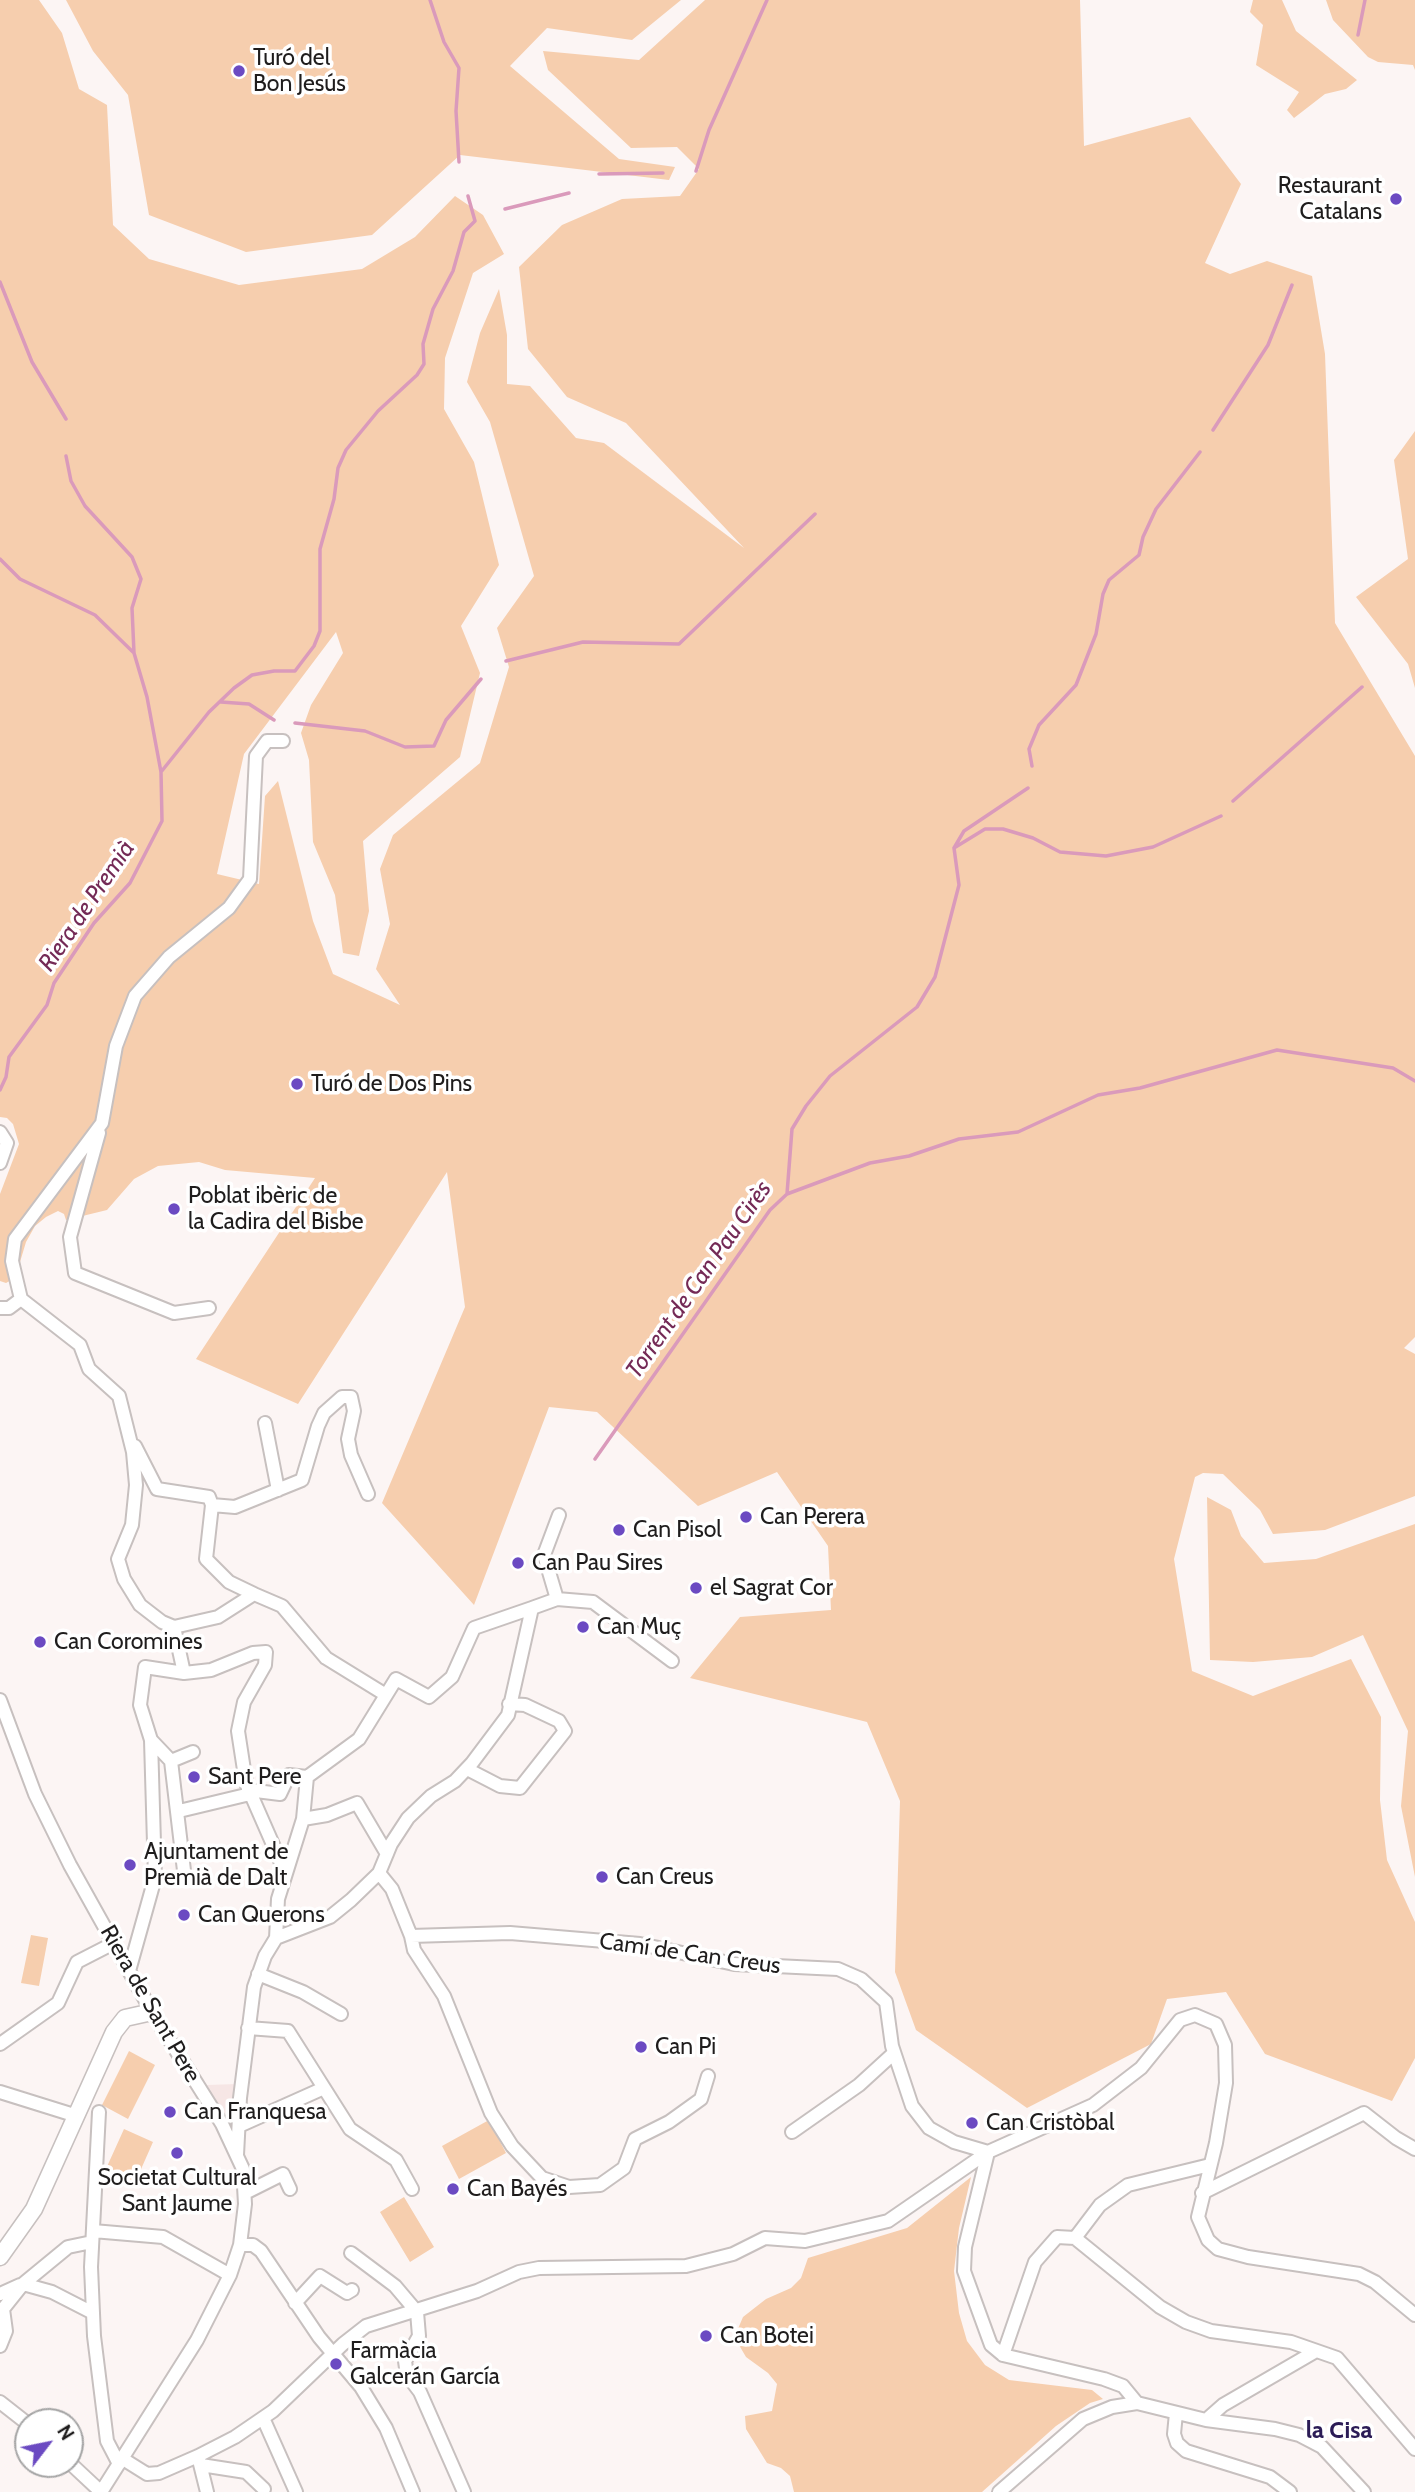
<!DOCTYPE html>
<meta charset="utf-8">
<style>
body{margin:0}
#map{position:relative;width:1415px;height:2492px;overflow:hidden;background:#fcf5f4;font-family:Cabin,sans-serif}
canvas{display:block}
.north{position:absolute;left:14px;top:2408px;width:70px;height:70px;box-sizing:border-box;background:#fff;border:2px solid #a5a5a5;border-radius:50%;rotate:58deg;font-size:19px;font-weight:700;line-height:28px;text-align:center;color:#1f1d1d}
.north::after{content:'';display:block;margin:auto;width:24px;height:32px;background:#6b4ac2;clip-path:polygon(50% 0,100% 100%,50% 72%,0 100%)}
</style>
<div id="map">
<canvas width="1415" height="2492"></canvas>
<div class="north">N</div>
</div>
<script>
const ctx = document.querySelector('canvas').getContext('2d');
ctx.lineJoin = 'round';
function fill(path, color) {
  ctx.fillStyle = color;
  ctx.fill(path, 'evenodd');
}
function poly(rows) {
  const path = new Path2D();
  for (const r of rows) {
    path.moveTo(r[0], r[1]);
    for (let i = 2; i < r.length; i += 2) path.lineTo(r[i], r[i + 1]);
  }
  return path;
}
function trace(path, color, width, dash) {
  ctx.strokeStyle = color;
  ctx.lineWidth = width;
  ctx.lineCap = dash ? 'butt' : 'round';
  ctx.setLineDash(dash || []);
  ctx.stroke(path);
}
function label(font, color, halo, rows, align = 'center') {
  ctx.font = font + ' Cabin,sans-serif';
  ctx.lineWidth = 7;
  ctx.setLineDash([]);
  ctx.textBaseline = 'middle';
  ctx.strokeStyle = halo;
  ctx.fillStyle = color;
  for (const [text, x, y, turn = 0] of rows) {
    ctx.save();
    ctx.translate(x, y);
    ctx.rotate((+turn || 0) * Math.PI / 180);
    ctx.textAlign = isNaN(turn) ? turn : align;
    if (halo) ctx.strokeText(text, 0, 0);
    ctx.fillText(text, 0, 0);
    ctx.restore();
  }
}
fill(poly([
 [237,2084,234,2115,223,2115,207,2085]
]), '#f6e6e5');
fill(poly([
 [0,0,39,0,62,33,79,89,107,105,113,225,149,259,239,285,362,269,415,237,455,196,483,215,504,254,473,273,445,358,444,409,474,462,499,565,461,626,480,673,460,757,363,841,369,911,359,956,343,953,335,895,313,842,309,760,301,733,311,705,343,653,336,632,244,754,217,874,259,884,265,796,278,781,313,921,333,974,400,1005,376,969,390,924,380,869,393,835,480,763,509,667,497,628,534,576,490,422,467,382,480,333,499,289,507,335,507,384,530,386,576,438,604,443,744,548,626,423,567,397,528,349,519,267,562,225,622,199,680,196,699,169,677,147,631,148,548,70,543,51,639,60,705,0,1080,0,1084,146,1190,117,1241,184,1205,263,1230,274,1267,261,1312,276,1325,354,1335,623,1415,756,1415,1337,1404,1348,1415,1354,1415,1496,1325,1530,1273,1534,1260,1510,1223,1474,1203,1473,1195,1477,1174,1559,1192,1671,1253,1696,1351,1659,1381,1717,1380,1800,1387,1860,1415,1922,1415,2058,1392,2101,1265,2054,1226,1992,1167,1999,1151,2044,1027,2108,916,2030,895,1972,900,1801,867,1722,690,1678,740,1617,831,1610,828,1546,777,1472,698,1506,597,1412,549,1407,474,1605,382,1503,465,1307,447,1172,298,1404,196,1359,315,1178,225,1170,199,1162,158,1166,134,1179,107,1210,66,1220,64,1214,58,1211,46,1217,35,1226,26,1242,20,1262,22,1274,6,1283,0,1281,0,1194,19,1144,13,1124,7,1118,0,1117],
 [66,0,681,0,632,40,547,28,510,66,619,159,675,167,669,180,460,155,372,235,246,252,149,215,128,95,93,51],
 [1253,0,1282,0,1296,31,1357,80,1346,89,1325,94,1294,118,1287,110,1299,92,1256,65,1263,25,1250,12],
 [1326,0,1415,0,1415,70,1413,65,1378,62,1368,57,1333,20],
 [1415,431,1415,688,1408,664,1356,597,1408,559,1394,460],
 [1207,1497,1231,1510,1241,1536,1264,1563,1316,1559,1415,1524,1415,1877,1401,1806,1408,1731,1363,1635,1312,1657,1253,1662,1210,1660],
 [31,1935,48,1938,39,1986,21,1983],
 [129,2051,155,2065,128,2119,102,2105],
 [489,2120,506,2153,459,2179,442,2146],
 [124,2129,153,2142,134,2185,105,2171],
 [971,2177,959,2228,954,2271,959,2313,967,2341,985,2365,1009,2380,1092,2390,1103,2399,1090,2403,1056,2426,982,2492,794,2492,790,2476,781,2468,767,2463,746,2429,745,2416,772,2411,777,2384,768,2373,746,2357,739,2345,737,2331,743,2317,766,2299,791,2288,801,2278,808,2258,907,2228],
 [404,2197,434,2247,410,2262,380,2212]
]), '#f6ceae');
trace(poly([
 [430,0,444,42,459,68,456,111,459,162],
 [1358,35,1365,0],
 [696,171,709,130,767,0],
 [599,174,663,173],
 [505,209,569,193],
 [0,282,32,362,66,419],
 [1213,430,1268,345,1292,285],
 [0,559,20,579,95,615,134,653],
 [506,661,583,642,679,644,815,514],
 [221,702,249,704,274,720],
 [295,723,365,731,405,747,434,746,446,720,481,679],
 [1032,766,1029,749,1039,725,1076,685,1096,634,1103,594,1109,580,1139,555,1143,537,1156,509,1200,452],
 [161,772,209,712,234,688,252,675,274,671,295,671,314,646,320,631,320,549,334,499,338,468,346,450,378,411,417,375,424,364,423,344,433,309,453,271,464,232,475,221,468,196],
 [1233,801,1362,687],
 [954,848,985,829,1003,829,1033,838,1060,852,1106,856,1153,847,1221,816],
 [0,1090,6,1077,9,1057,47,1005,54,983,94,923,130,883,162,821,161,772,147,697,134,653,132,608,141,579,132,557,85,506,71,481,66,456],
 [787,1194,870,1163,909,1156,959,1139,1018,1132,1098,1095,1140,1088,1277,1050,1393,1068,1415,1081],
 [595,1459,770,1210,787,1194,792,1129,806,1106,830,1076,917,1007,935,977,959,885,954,848,964,831,1028,788]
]), '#da9abb', 3.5);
const minor = poly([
 [283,741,267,741,256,756,250,879,229,908,169,957,135,996,116,1046,102,1123,15,1239,12,1261,21,1299,80,1345,89,1369,119,1396,133,1452,136,1485,132,1525,118,1559,124,1579,140,1605,162,1622,174,1627,218,1617,254,1594,282,1606,326,1658,386,1695],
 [0,1132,7,1143,0,1163],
 [99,1133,70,1237,75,1273,174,1313,209,1308],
 [0,1308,9,1308,21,1299],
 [265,1423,278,1490],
 [135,1446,157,1489,209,1497,212,1505,206,1559,229,1582,254,1594],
 [212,1505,235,1507,302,1480,318,1426,324,1413,342,1397,351,1397,354,1411,348,1439,351,1455,368,1494],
 [557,1599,544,1555,559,1515],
 [174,1627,184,1673,211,1670,253,1653,266,1652,265,1665,244,1702,238,1731,246,1783,285,1872],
 [0,1700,35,1794,70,1865,152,2012,222,2124,243,2169,245,2204,240,2245,230,2275,197,2340,101,2492],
 [151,1740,171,1761,185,1879],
 [171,1761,193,1752],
 [467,1769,500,1786,520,1788,565,1731,559,1721,525,1705,509,1704],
 [248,1790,280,1794,289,1775,307,1777],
 [179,1811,250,1794],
 [303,1819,327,1815,357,1803,387,1854],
 [379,1873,392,1889,411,1936,510,1933,640,1944,734,1964,838,1969,861,1979,886,2002,892,2046,912,2106,929,2128,954,2142,988,2152,965,2247,964,2271,991,2345,1003,2355,1104,2379,1123,2386,1137,2403],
 [411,1936,414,1950,444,1996,491,2113,512,2146,542,2178,569,2187,600,2185,624,2168,635,2139,669,2122,701,2099,708,2076],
 [276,1938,330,1917,351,1900,379,1873,391,1844,408,1818,431,1796,455,1781,472,1763,508,1715,532,1608,557,1599,593,1602,672,1661],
 [129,1971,155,1878,151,1740,140,1705,145,1667,184,1673],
 [258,1974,303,1992,341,2014],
 [248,2028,288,2031,350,2129,396,2160,412,2189],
 [0,2044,58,2003,77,1962,114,1943],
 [0,2092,77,2116],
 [99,2112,91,2267,94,2336,107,2441,119,2464],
 [239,2126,324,2088],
 [792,2132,859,2085,894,2053],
 [237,2155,240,2098,254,1987,265,1956,276,1938,278,1899,303,1819,307,1777,359,1739,396,1679,429,1697,452,1677,474,1628,532,1608],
 [245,2193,283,2174,290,2189],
 [1202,2193,1364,2113,1396,2138,1415,2149],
 [93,2231,163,2237,230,2275],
 [1075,2238,1160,2307,1186,2322,1211,2331,1291,2342,1337,2358,1415,2449],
 [1075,2238,1100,2205,1128,2185,1210,2165],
 [240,2245,253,2245,261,2251,319,2337,361,2387,386,2428,413,2492],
 [351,2253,395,2286,417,2312,419,2336,405,2361,407,2375,420,2392,464,2492],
 [23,2284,52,2292,93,2313],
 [0,2294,20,2285],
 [295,2303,320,2276,347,2293,352,2290],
 [0,2346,6,2331,3,2309,23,2284,68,2247,92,2242],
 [1003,2355,1035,2262,1057,2237,1075,2238],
 [0,2402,28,2424],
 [1176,2413,1174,2434,1177,2443,1186,2451,1270,2477,1290,2492],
 [263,2418,296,2492],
 [1206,2420,1223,2405,1316,2351],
 [123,2459,147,2474,159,2473,198,2456,235,2437,273,2411,343,2344,366,2326,477,2291,519,2272,539,2268,686,2266,733,2254,765,2238,805,2241,888,2221,988,2152,1093,2105,1141,2068,1180,2020,1195,2015,1216,2024,1225,2045,1226,2083,1216,2143,1198,2217,1208,2240,1218,2249,1248,2257,1359,2274,1375,2282,1415,2315],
 [199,2460,207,2492],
 [70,2463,101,2492],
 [201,2465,246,2472,264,2489],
 [999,2492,1083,2419,1112,2407,1137,2403,1206,2420,1275,2429,1299,2435,1322,2447,1364,2492]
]);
const tertiary = poly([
 [0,2257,34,2209,114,2032,125,2018,152,2012]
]);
trace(minor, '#c7c0bf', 16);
trace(tertiary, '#c7c0bf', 19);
trace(minor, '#fff', 12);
trace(tertiary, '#fff', 16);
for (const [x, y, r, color] of [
 [239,71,7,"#6b4ac2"],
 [1396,199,7,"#6b4ac2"],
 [297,1084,7,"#6b4ac2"],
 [174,1209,7,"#6b4ac2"],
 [746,1517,7,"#6b4ac2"],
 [619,1530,7,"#6b4ac2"],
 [518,1563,7,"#6b4ac2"],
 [696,1588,7,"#6b4ac2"],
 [583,1627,7,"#6b4ac2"],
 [40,1642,7,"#6b4ac2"],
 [194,1777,7,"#6b4ac2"],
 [130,1865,7,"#6b4ac2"],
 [602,1877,7,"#6b4ac2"],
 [184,1915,7,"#6b4ac2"],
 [641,2047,7,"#6b4ac2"],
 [170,2112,7,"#6b4ac2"],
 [972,2123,7,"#6b4ac2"],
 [177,2153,7,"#6b4ac2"],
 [453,2189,7,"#6b4ac2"],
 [706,2336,7,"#6b4ac2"],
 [336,2364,7,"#6b4ac2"]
]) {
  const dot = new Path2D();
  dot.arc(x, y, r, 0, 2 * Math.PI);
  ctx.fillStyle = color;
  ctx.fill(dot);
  trace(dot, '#fff', 2.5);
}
label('23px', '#1f1d1d', '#fff', [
 ["Turó del",253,58],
 ["Bon Jesús",253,84],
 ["Restaurant",1382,186,"right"],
 ["Catalans",1382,212,"right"],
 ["Turó de Dos Pins",311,1084],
 ["Poblat ibèric de",188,1196],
 ["la Cadira del Bisbe",188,1222],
 ["Can Perera",760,1517],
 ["Can Pisol",633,1530],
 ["Can Pau Sires",532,1563],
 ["el Sagrat Cor",710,1588],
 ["Can Muç",597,1627],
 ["Can Coromines",54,1642],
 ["Sant Pere",208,1777],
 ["Ajuntament de",144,1852],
 ["Premià de Dalt",144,1878],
 ["Can Creus",616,1877],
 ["Can Querons",198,1915],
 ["Can Pi",655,2047],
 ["Can Franquesa",184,2112],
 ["Can Cristòbal",986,2123],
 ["Societat Cultural",177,2178,"center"],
 ["Sant Jaume",177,2204,"center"],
 ["Can Bayés",467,2189],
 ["Can Botei",720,2336],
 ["Farmàcia",350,2351],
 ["Galcerán García",350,2377]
], 'left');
label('23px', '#1f1d1d', '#fff', [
 ["Camí de Can Creus",690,1954,8],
 ["Riera de Sant Pere",150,2004,60]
]);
label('italic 24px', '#742a56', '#fff', [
 ["Riera de Premià",87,906,-56],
 ["Torrent de Can Pau Cirès",699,1280,-55]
]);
label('bold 24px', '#2c1c56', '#fff', [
 ["la Cisa",1339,2431]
]);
</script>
